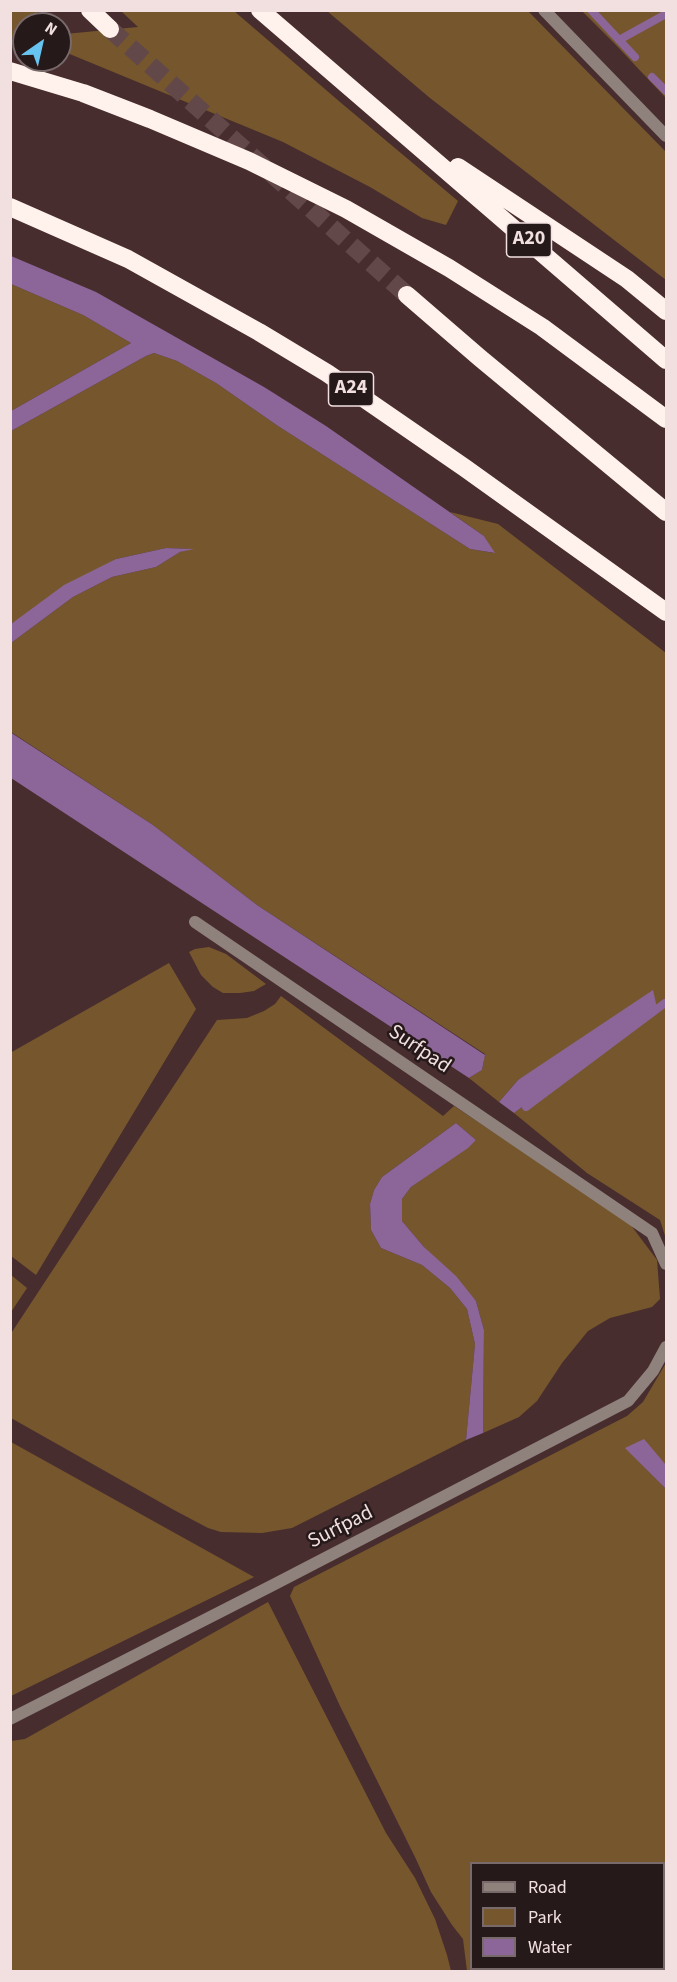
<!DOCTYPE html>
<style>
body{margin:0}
#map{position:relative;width:677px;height:1982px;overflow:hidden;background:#482d2e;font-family:"Source Sans 3",sans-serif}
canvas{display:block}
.frame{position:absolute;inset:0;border:12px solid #f2e0e1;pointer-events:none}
.legend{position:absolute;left:470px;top:1862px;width:195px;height:108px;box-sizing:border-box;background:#26191a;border:2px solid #78696a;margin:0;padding:8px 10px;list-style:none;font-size:18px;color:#f2e0e1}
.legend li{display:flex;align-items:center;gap:12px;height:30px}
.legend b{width:30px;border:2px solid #78696a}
.north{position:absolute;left:12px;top:12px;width:60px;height:60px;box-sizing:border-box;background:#26191a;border:2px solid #78696a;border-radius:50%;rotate:34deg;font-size:16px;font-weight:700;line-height:24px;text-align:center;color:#f2e0e1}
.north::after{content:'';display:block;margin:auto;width:21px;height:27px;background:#67c4f0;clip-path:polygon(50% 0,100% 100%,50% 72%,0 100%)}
</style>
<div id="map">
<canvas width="677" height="1982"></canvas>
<div class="frame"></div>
<ul class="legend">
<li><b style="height:8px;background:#8f827d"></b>Road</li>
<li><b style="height:16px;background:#76572d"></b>Park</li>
<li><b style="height:16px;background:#8c6599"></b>Water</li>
</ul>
<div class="north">N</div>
</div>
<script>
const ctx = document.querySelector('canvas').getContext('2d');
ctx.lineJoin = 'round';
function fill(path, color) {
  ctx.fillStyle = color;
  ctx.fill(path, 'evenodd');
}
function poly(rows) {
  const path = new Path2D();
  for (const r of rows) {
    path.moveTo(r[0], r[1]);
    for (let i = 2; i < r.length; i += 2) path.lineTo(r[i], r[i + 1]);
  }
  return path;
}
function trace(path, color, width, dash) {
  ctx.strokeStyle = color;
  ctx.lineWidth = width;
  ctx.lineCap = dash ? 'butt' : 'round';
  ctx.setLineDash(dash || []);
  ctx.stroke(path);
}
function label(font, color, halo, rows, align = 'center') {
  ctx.font = font + ' "Source Sans 3",sans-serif';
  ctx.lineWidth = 5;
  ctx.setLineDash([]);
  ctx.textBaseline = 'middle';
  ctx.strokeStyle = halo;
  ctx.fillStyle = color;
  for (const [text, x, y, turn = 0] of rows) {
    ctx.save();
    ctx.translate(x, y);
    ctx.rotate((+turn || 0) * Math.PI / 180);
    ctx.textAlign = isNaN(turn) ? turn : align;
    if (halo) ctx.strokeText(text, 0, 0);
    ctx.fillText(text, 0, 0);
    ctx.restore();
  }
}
fill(poly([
 [10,11,35,11,52,24,24,24,24,41,11,37],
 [121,11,234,11,340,102,458,201,446,225,422,218,370,187,283,142,60,50,60,31,65,34,138,27],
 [327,11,528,11,666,152,666,280,430,98],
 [582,11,666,11,666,98,615,44],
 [11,284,83,315,131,343,11,411],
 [154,353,177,361,216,383,278,426,470,549,494,553,484,536,450,512,498,524,666,653,666,1239,660,1220,587,1173,514,1113,657,1008,535,1070,518,1080,499,1102,469,1078,482,1070,485,1054,257,905,153,825,11,732,11,643,73,597,112,577,156,567,180,552,191,549,166,548,116,559,11,624,11,431,146,356],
 [209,947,226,954,266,984,254,991,240,993,223,993,213,987,201,975,189,952,195,949],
 [169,963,196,1009,36,1275,11,1256,10,1053],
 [281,996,443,1116,454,1106,586,1193,630,1224,657,1260,660,1299,652,1307,610,1318,588,1331,562,1363,537,1401,519,1417,483,1433,484,1330,476,1301,424,1247,402,1221,402,1199,411,1187,476,1140,456,1123,382,1177,374,1190,370,1204,371,1230,381,1248,422,1265,450,1288,467,1309,475,1344,466,1440,292,1528,262,1533,221,1532,208,1528,174,1510,11,1418,10,1335,217,1020,247,1018,264,1011,275,1004],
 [11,1275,27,1288,11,1312],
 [666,1363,666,1465,658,1457,626,1448,666,1489,666,1971,467,1971,463,1939,452,1925,431,1892,415,1857,340,1706,290,1596,294,1587,627,1416,643,1402],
 [472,1864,664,1864,664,1968,472,1968],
 [11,1442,254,1577,11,1696],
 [268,1602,386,1833,415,1878,435,1919,447,1955,451,1971,11,1971,11,1741,25,1739]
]), '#76572d');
fill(poly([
 [11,256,96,292,264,387,326,426,484,536,495,553,470,549,278,426,216,383,177,361,154,353,146,356,11,431,11,411,131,343,83,315,11,284],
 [166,548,194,549,180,552,156,567,112,577,73,597,11,643,11,624,64,585,116,559],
 [10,732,153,825,257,905,485,1055,482,1070,469,1078,11,778],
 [653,990,657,1008,514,1113,499,1102,518,1080],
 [456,1123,476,1140,468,1148,411,1187,402,1199,402,1221,424,1247,456,1276,476,1301,484,1330,483,1433,466,1440,475,1344,467,1309,450,1288,422,1265,381,1248,371,1230,370,1204,374,1190,382,1177],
 [644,1439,666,1465,666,1489,625,1448]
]), '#8c6599');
trace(poly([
 [591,10,635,57],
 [619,40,666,14],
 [652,77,666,91],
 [526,1107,665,1003]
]), '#8c6599', 8);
trace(poly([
 [110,29,407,295]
]), '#624849', 18, [18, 9]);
trace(poly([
 [544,10,666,136],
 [195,922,652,1233,666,1264],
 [10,1719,273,1585,628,1401,653,1371,666,1347]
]), '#8f827d', 12);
trace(poly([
 [90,10,110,29],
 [260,10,666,360],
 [10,71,83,93,150,119,249,161,346,209,449,268,542,327,666,419],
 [458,167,627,279,666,311],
 [10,207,128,259,259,332,327,373,465,468,666,612],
 [407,295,480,358,666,512]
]), '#fff2ec', 18);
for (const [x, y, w] of [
 [529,240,45],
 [351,389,45]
]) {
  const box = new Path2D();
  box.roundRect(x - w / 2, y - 17, w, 34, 4.5);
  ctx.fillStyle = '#26191a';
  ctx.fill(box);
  trace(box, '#f2e0e1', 1.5);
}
label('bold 20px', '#f2e0e1', null, [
 ["A20",529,240],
 ["A24",351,389]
]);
label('21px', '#f2e0e1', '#26191a', [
 ["Surfpad",419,1050,34],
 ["Surfpad",341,1528,-27]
]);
</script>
